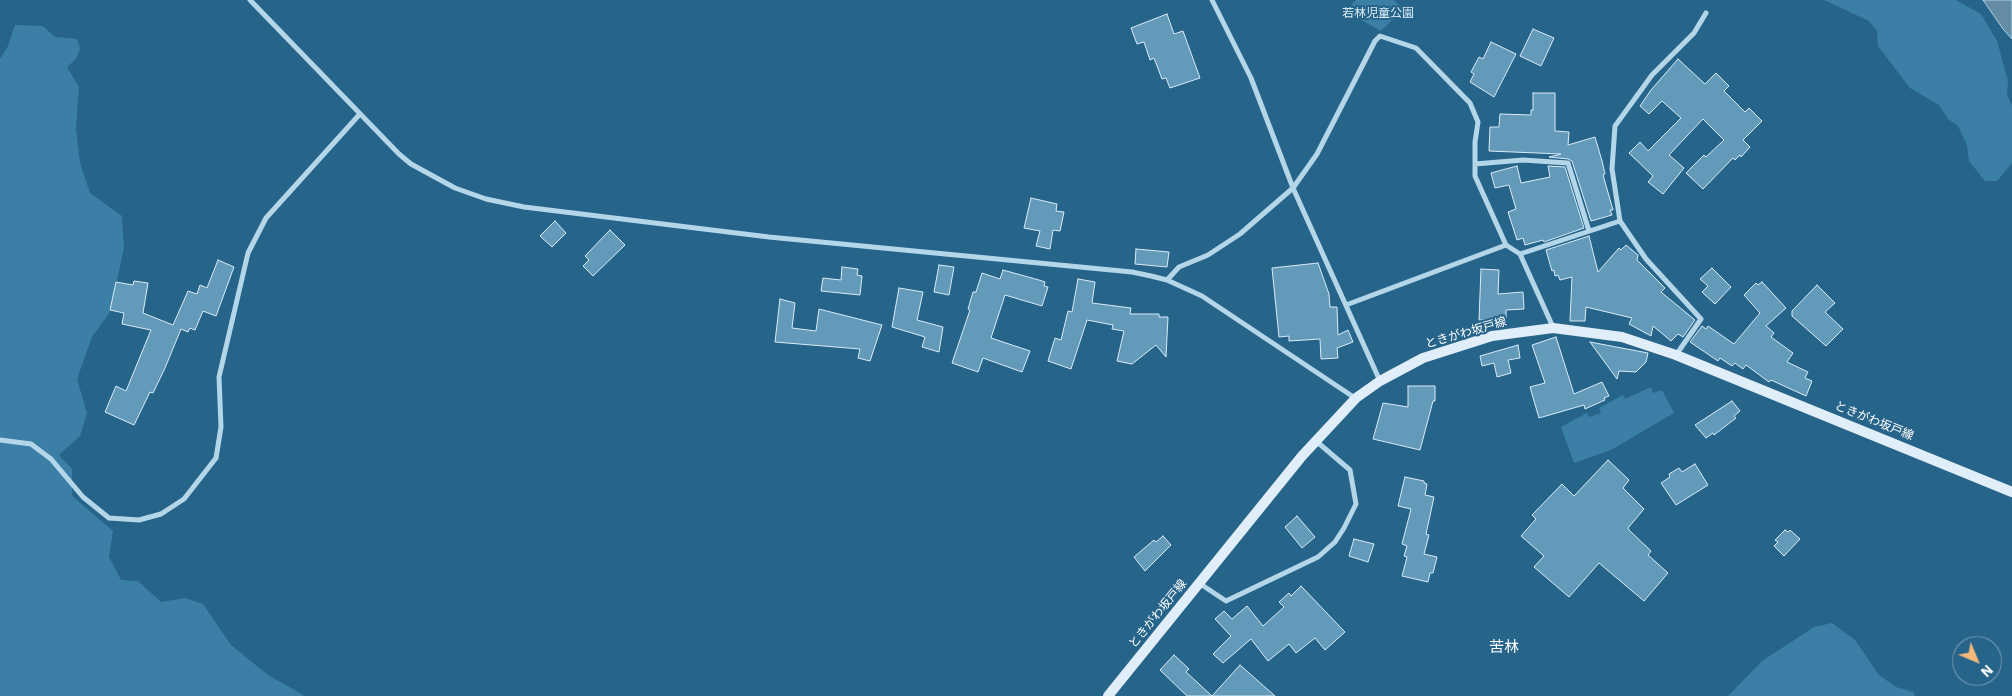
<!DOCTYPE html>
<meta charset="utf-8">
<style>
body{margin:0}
#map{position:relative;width:2012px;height:696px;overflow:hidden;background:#27648a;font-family:"IBM Plex Sans",sans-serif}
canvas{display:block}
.north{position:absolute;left:1952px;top:636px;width:50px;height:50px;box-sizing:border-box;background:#27648a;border:1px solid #7da2b9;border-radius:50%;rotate:135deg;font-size:14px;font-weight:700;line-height:20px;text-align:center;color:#fff}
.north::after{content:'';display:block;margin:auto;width:18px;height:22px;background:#f2b97a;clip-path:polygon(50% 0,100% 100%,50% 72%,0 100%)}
</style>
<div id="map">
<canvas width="2012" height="696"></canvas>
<div class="north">N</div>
</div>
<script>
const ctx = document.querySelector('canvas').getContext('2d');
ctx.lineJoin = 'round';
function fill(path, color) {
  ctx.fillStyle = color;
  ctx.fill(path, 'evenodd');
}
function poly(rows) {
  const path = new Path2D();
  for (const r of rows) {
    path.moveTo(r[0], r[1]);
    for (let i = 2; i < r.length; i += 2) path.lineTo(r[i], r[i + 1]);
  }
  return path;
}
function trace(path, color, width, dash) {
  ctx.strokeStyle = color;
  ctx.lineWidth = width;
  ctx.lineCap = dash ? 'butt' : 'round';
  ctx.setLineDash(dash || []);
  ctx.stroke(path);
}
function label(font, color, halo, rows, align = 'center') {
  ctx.font = font + ' "IBM Plex Sans","Noto Sans JP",sans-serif';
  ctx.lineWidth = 4;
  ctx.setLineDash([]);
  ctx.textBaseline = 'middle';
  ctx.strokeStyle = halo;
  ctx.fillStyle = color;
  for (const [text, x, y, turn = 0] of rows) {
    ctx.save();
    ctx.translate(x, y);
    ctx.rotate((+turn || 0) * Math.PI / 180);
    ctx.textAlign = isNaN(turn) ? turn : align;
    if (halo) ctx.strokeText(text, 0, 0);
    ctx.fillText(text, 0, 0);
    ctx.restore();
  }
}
fill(poly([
 [1356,0,1394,0,1403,9,1381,31,1345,11],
 [1796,0,1956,0,1981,14,1997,41,2008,81,2007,95,2012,105,2012,163,1997,181,1985,181,1969,161,1967,145,1958,126,1948,119,1939,105,1910,88,1900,75,1878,46,1877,31,1869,21,1824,0],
 [15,25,43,26,55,37,77,39,80,49,76,59,67,67,79,87,76,128,80,163,90,193,122,216,124,248,110,312,92,337,77,379,87,413,80,436,59,455,72,469,72,496,113,531,109,557,121,580,138,581,161,602,185,598,203,604,231,645,268,675,305,696,0,696,0,59,8,46],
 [1651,387,1653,393,1662,390,1674,413,1611,450,1574,463,1561,427,1587,413,1589,417,1601,413,1599,408,1623,395,1625,399],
 [1832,623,1855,640,1879,675,1896,687,1913,692,1915,696,1728,696,1762,661,1814,627]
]), '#3b7fa6');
const water = poly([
 [1983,0,2012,0,2012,39,2003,29,1983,0]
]);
fill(water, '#648ca5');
trace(water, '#a9d3ea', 1);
const building = poly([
 [1167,14,1174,34,1183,31,1200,78,1170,88,1166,78,1162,79,1154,58,1150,60,1144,42,1137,44,1131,28,1167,14],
 [1533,29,1554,38,1541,66,1520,56,1533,29],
 [1491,42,1516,54,1494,97,1470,82,1474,74,1471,72,1479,57,1483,59,1491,42],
 [1678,59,1705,84,1716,73,1729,86,1724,91,1745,112,1749,108,1762,121,1743,140,1750,147,1741,157,1740,155,1735,160,1733,158,1703,189,1686,173,1704,155,1706,157,1724,140,1703,119,1669,155,1684,168,1663,194,1648,182,1653,176,1629,153,1640,142,1648,151,1681,118,1662,101,1649,114,1640,106,1651,90,1678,59],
 [1533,93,1555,93,1555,131,1569,132,1568,145,1595,137,1602,161,1605,174,1603,175,1613,210,1610,210,1612,215,1591,221,1572,161,1568,159,1549,157,1561,154,1489,151,1490,127,1499,127,1500,114,1531,115,1531,110,1533,110,1533,93],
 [1517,166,1521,183,1550,177,1548,166,1565,167,1584,228,1544,242,1543,240,1525,245,1523,238,1517,240,1508,212,1516,209,1509,185,1495,188,1491,173,1517,166],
 [1031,198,1057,204,1056,211,1064,212,1060,231,1053,230,1050,249,1036,246,1040,231,1024,228,1031,198],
 [555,221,566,233,552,247,540,236,555,221],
 [610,230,625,245,593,276,583,266,589,260,585,256,610,230],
 [1589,236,1598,272,1619,248,1621,250,1626,245,1638,255,1637,260,1665,288,1661,292,1695,320,1683,337,1678,334,1671,341,1653,326,1651,336,1629,324,1632,318,1586,307,1585,321,1570,321,1572,277,1560,280,1558,275,1555,276,1554,270,1552,271,1546,250,1589,236],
 [1136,249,1169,252,1167,267,1135,264,1136,249],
 [218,260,234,267,216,316,203,311,195,330,190,328,188,332,181,329,165,368,153,393,150,392,134,425,105,412,116,386,126,391,151,330,122,324,124,313,110,310,116,282,133,285,134,281,148,283,143,313,173,325,188,291,197,294,200,285,207,288,218,260],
 [1318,263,1329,294,1330,307,1337,307,1338,335,1348,330,1353,342,1337,348,1338,358,1321,359,1320,339,1289,341,1289,336,1279,337,1272,268,1318,263],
 [939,265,954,267,949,295,934,292,939,265],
 [842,267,858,269,857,275,862,276,860,295,821,291,823,278,841,280,842,267],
 [1712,268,1731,287,1715,304,1702,292,1708,286,1700,279,1712,268],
 [1481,269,1499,270,1498,294,1523,292,1524,309,1506,310,1506,318,1499,317,1498,320,1479,320,1481,269],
 [1003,270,1039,280,1045,282,1044,286,1048,287,1042,306,1005,295,991,338,1030,351,1022,372,983,358,978,372,952,363,970,310,968,309,973,292,976,292,982,273,1000,279,1003,270],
 [1078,279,1095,282,1092,303,1131,308,1130,314,1159,314,1159,317,1168,317,1166,357,1156,345,1132,364,1117,361,1124,331,1112,329,1113,325,1087,320,1071,369,1048,361,1055,338,1061,340,1068,311,1072,312,1078,279],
 [1762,282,1786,308,1766,326,1774,333,1771,337,1793,353,1787,362,1808,372,1805,378,1812,381,1806,396,1771,380,1769,382,1746,365,1743,369,1735,363,1732,366,1720,358,1718,361,1690,342,1702,326,1706,329,1708,326,1734,344,1760,313,1744,295,1756,283,1758,285,1762,282],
 [1817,285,1835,303,1825,312,1843,329,1826,346,1792,316,1792,311,1817,285],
 [899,288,923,292,917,320,943,327,939,352,922,347,925,337,892,327,899,288],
 [780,299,795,303,792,328,816,331,819,309,882,325,870,361,858,358,860,349,775,342,780,299],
 [1556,337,1574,394,1602,382,1609,396,1604,398,1605,400,1585,409,1584,405,1539,418,1530,387,1545,383,1532,345,1556,337],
 [1590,342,1648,353,1646,362,1636,372,1619,371,1617,379,1590,342],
 [1518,345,1520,358,1508,360,1511,373,1497,377,1494,363,1482,366,1480,356,1518,345],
 [1408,386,1435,386,1435,401,1433,401,1420,450,1373,439,1383,403,1408,407,1408,386],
 [1732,401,1740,411,1734,416,1736,418,1714,435,1713,433,1706,438,1695,425,1732,401],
 [1608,460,1629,480,1623,488,1644,509,1628,528,1629,530,1651,551,1648,555,1668,573,1644,601,1599,563,1569,597,1534,567,1544,556,1521,536,1536,519,1532,515,1562,484,1574,496,1608,460],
 [1695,464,1708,485,1676,505,1661,483,1670,477,1669,474,1679,468,1682,472,1695,464],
 [1405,477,1424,481,1424,483,1427,484,1425,495,1434,497,1426,534,1429,535,1424,554,1437,557,1433,573,1430,573,1428,582,1402,576,1407,557,1404,556,1407,546,1402,544,1411,509,1398,506,1405,477],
 [1297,516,1315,537,1302,548,1285,527,1297,516],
 [1785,530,1788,532,1790,530,1800,539,1784,556,1774,546,1778,542,1775,540,1785,530],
 [1163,536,1171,545,1145,571,1134,557,1154,540,1156,542,1163,536],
 [1354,539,1374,544,1368,562,1349,556,1354,539],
 [1301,586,1345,632,1325,650,1315,638,1296,653,1289,644,1268,661,1251,639,1223,663,1213,654,1231,636,1215,619,1224,611,1232,619,1247,606,1263,626,1284,607,1279,602,1289,593,1291,596,1301,586],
 [1174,655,1189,669,1186,672,1212,696,1187,696,1160,670,1174,655],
 [1240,665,1275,696,1212,696,1240,665]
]);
fill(building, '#639aba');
trace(building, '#d8ecf7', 1);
trace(poly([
 [250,0,399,154,411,164,455,188,486,199,524,207,769,237,1132,272,1151,276,1167,280,1202,296,1355,398],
 [1212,0,1251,78,1293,188,1380,381],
 [1475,164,1523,160,1568,163,1589,231],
 [1620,221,1646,259,1701,319,1676,355],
 [1520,254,1553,327],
 [1167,280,1179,267,1208,255,1240,234,1293,188,1317,154,1375,41,1380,36,1416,48,1470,103,1478,122,1475,142,1475,176,1506,245],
 [1346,305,1506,245,1520,254,1620,221,1612,169,1615,126,1652,75,1694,33,1706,13],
 [0,440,31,444,51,459,83,497,109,518,139,520,161,514,184,499,216,458,221,427,219,377,248,253,266,218,359,115],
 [1199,583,1226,601,1318,557,1335,542,1344,528,1356,504,1350,470,1316,441]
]), '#b4d6e9', 5);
trace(poly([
 [1108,696,1302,456,1356,398,1380,381,1423,358,1492,336,1553,328,1622,337,1676,355,2012,492]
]), '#dfeef8', 10);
label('12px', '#d8ecf7', '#27648a', [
 ["若林児童公園",1378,14]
]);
label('12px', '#fff', '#27648a', [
 ["ときがわ坂戸線",1466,333,-16],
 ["ときがわ坂戸線",1874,421,22],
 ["ときがわ坂戸線",1158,614,-51]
]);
label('15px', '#fff', '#27648a', [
 ["苦林",1504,648]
]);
</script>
